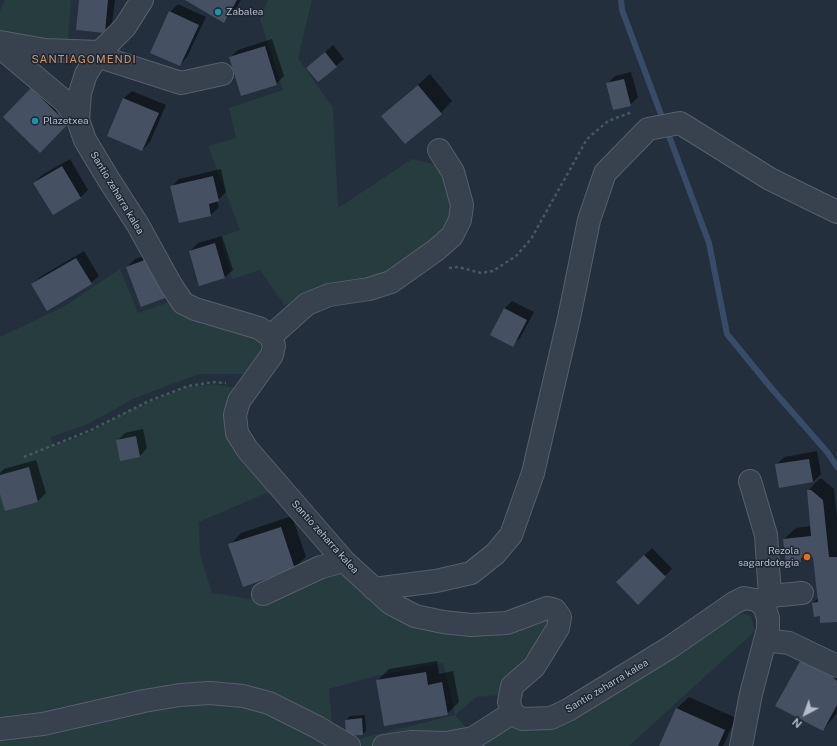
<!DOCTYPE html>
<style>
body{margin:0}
#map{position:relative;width:837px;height:746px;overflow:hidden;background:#242f3e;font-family:"Public Sans",sans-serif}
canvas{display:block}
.north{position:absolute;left:785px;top:694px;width:40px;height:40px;-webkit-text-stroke:3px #1d2633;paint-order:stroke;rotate:221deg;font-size:11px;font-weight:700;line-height:16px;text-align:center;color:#b4bcc9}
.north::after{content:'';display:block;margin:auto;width:14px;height:18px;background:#b4bcc9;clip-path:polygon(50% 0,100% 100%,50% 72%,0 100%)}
</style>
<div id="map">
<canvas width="837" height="746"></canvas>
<div class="north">N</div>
</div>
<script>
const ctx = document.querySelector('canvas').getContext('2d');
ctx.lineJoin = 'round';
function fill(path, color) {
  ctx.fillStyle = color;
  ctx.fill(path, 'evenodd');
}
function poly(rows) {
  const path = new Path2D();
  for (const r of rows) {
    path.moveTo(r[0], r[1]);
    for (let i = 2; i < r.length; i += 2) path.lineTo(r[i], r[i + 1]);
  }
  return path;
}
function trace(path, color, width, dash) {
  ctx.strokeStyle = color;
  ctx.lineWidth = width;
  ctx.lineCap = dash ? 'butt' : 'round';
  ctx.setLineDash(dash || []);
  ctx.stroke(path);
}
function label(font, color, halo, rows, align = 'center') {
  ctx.font = font + ' "Public Sans",sans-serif';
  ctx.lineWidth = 3;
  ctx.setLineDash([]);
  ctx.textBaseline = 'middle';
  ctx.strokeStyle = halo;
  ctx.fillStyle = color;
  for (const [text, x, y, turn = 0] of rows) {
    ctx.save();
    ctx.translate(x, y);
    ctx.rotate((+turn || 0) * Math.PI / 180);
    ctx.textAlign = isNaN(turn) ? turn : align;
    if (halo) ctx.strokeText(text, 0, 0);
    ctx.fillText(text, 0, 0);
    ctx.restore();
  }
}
fill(poly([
 [5,0,71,0,68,41,44,42,0,34,0,11],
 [268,0,312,0,298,58,333,108,338,208,412,159,437,165,451,196,454,211,449,227,390,274,304,293,285,306,260,270,232,279,220,237,240,230,208,146,236,138,229,108,283,90,260,19],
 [120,269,138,313,177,299,250,327,266,347,247,374,199,374,135,398,88,424,51,437,53,446,91,432,128,411,187,387,213,384,236,388,226,417,271,491,199,522,200,554,212,593,262,601,323,576,345,570,388,611,550,619,550,624,506,683,500,695,476,697,455,715,480,743,511,724,581,714,741,613,751,616,755,631,629,746,0,746,0,337,63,307],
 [443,663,455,715,334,745,329,689,376,676]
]), '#263c3f');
fill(poly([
 [80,0,115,0,112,24,104,32],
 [188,0,241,0,235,10,224,22],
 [178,4,206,17,187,57,180,65,170,12],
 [272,39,284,76,276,84,230,57,238,50],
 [333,45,344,59,336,66,307,68],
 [631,72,638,97,630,105,607,84,615,76],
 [430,74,452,101,441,113,382,116],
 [43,77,79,112,52,140,31,89],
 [132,91,166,105,150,142,142,150,108,135,124,98],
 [70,159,88,190,80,198,34,183,42,175],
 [221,169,226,192,217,201,219,207,211,215,180,222,171,187,179,179],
 [222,236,233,270,225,277,200,284,190,251,198,243],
 [84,251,99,276,91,283,33,284,40,277],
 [157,251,172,289,164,297,127,267,135,259],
 [512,301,534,312,520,338,512,345,505,308],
 [143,429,147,448,140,456,117,441,125,433],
 [817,451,821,474,813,482,776,465,784,457],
 [36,460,46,493,38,501,6,510,0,490,0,473,4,469],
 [819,479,822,479,834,489,837,518,837,621,820,615,813,603,818,598,814,556,804,557,801,561,784,539,796,528,811,526,808,491],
 [292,516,306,557,294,568,230,545,241,533],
 [652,548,672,569,638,603,617,582],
 [837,659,837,713,823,730,777,705],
 [437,661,439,674,453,671,459,702,447,714,377,681,389,669],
 [689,697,736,718,723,746,660,746,677,708],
 [365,715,366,731,363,734,346,720,350,716]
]), '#0007');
trace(poly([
 [621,0,622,10,709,243,727,334,772,389,828,453,837,467]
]), '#394c67', 6);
fill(poly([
 [79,0,108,0,105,33,76,30],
 [185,0,237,0,224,23],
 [169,11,199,25,180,66,150,53],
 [265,46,277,85,241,96,229,57],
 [325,52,337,67,318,82,306,68],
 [624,79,631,106,613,110,606,83],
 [418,85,442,114,405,144,381,116],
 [31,88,68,124,40,153,3,117],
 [123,98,159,113,142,151,107,136],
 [62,166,81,198,53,215,33,183],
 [213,176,219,201,209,204,211,216,179,223,170,186],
 [215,243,225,278,199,286,189,251],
 [76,258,92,284,47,311,31,284],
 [150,258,165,298,141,307,126,267],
 [504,308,527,320,513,347,490,335],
 [136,436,140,457,120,461,116,440],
 [809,459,813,482,779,488,775,464],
 [29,467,38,502,5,511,0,494,0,475],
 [807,490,811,490,823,500,829,557,837,557,837,622,820,623,820,616,814,617,812,603,818,602,813,557,801,558,801,562,786,563,783,539,811,536],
 [281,527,295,569,243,587,228,544],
 [644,555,666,577,638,605,616,582],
 [802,658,826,671,837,681,837,705,823,731,775,706],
 [426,672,428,685,442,682,448,715,384,726,376,680],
 [676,708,725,730,718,746,659,746],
 [362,718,363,735,346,736,345,720]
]), '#455162');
const minor = poly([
 [142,0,125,27,100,52,86,74,80,93,78,120,85,140,109,180,138,225,171,285,183,303,195,309,259,328,271,336,274,346,272,355,239,401,235,415,237,433,247,449,344,561,390,603,415,616,443,622,471,625,507,623,547,608,555,610,560,617,558,628,534,667,512,686,509,702,512,713,522,719,551,718,568,710,669,648,734,603,744,598,756,600,764,606,768,618,768,629,751,694,741,746],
 [0,42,45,50,100,52],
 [0,47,64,101,78,120],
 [97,56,181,83,222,74],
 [271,336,307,304,329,295,369,289,391,282,436,250,452,236,460,220,462,205,453,172,439,150],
 [750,481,766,535,770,596,764,606],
 [374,589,436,581,471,573,495,554,511,535,533,473,569,318,589,220,605,173,648,129,680,123,770,179,837,212],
 [263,594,321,567,344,561],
 [770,596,802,593],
 [765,640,789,643,837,666],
 [0,729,43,724,144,701,180,695,210,693,243,696,269,703,317,727,349,746],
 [384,746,411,742,446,743,473,738,512,713]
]);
trace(minor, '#565f6c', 24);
trace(poly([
 [449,268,458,267,481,273,493,271,516,256,531,239,587,139,608,121,632,112],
 [24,457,91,430,149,401,188,386,214,382,226,383]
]), '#44595c', 2.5, [3, 3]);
trace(minor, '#38414e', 22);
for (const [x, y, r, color] of [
 [218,12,4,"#0f9aa8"],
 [35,121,4,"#0f9aa8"],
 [807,557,4,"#e8710a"]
]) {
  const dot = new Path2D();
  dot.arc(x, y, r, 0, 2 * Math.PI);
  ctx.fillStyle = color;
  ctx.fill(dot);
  trace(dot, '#1d2633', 1.5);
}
label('10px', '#b4bcc9', '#1d2633', [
 ["Zabalea",226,12],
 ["Plazetxea",43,121],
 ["Rezola",799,551,"right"],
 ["sagardotegia",799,563,"right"]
], 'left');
label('10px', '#b4bcc9', '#1d2633', [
 ["Santio zeharra kalea",117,193,59],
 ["Santio zeharra kalea",325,537,48],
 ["Santio zeharra kalea",607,686,-31]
]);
ctx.letterSpacing = '1px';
label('11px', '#d59563', '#1d2633', [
 ["SANTIAGOMENDI",84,60]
]);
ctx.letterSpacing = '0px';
</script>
